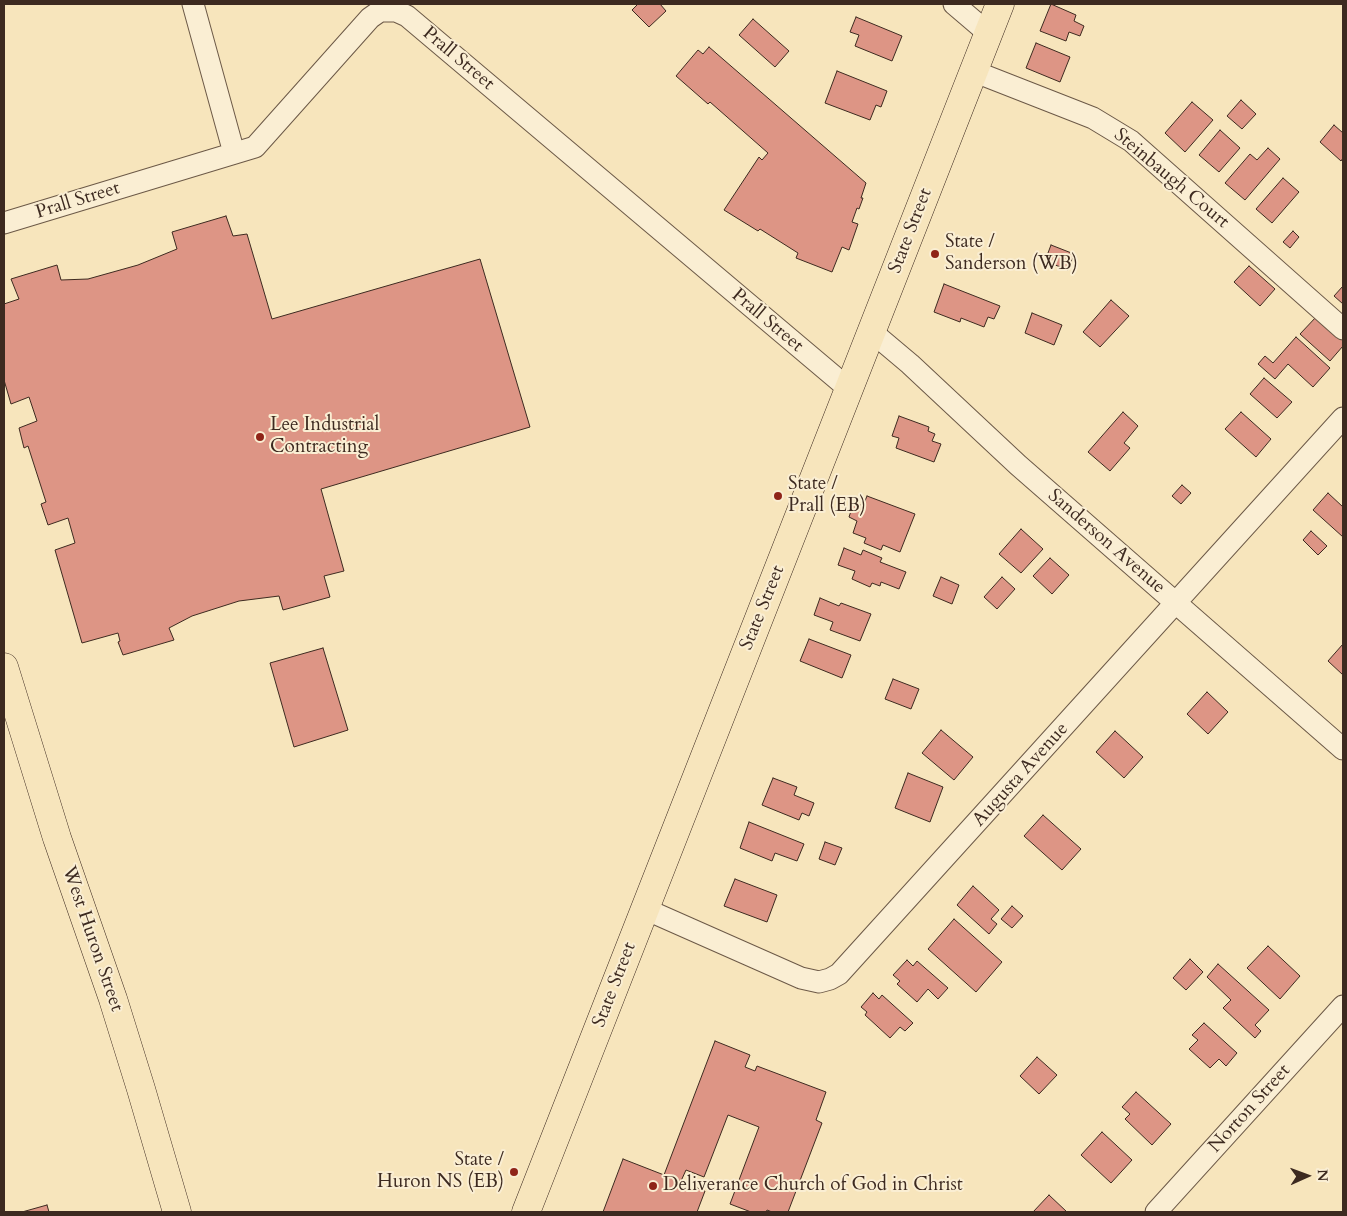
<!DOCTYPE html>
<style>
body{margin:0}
#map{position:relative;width:1347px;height:1216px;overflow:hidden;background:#f7e5bc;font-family:Cardo,serif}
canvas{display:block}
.frame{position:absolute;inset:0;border:5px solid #3d2a20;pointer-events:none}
.north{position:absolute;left:1282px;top:1151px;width:50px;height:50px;-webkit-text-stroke:4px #faeed3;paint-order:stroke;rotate:88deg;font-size:14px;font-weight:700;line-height:20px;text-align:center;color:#3d2a20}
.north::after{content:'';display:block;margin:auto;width:18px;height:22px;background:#3d2a20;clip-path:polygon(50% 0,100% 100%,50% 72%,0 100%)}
</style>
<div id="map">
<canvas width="1347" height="1216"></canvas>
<div class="frame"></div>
<div class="north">N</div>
</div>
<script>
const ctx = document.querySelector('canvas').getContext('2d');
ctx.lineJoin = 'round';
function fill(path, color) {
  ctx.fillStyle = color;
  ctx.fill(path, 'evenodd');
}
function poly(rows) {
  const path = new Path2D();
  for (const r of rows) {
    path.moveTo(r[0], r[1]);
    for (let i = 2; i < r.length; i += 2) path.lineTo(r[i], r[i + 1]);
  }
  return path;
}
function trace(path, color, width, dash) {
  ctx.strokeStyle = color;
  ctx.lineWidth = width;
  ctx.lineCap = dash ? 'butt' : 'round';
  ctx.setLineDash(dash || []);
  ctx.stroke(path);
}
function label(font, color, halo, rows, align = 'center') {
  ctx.font = font + ' Cardo,serif';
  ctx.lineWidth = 4;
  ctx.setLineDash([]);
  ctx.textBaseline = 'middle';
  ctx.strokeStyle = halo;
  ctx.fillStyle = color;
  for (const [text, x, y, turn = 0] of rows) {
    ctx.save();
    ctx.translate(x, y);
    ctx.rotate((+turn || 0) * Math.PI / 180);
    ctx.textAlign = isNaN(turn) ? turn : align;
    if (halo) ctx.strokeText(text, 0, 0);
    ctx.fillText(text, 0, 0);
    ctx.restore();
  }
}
const building = poly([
 [638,4,660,4,666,11,649,27,632,10,638,4],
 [1051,4,1076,15,1074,21,1084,26,1080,36,1069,32,1066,41,1040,31,1051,4],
 [856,17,902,36,892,61,855,46,859,35,850,32,856,17],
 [753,19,789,51,775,67,739,35,753,19],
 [1036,43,1070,57,1060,82,1026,68,1036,43],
 [709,47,866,183,861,198,863,198,859,209,857,208,852,222,858,224,849,250,842,247,832,272,796,258,798,253,760,229,758,231,724,210,759,157,762,160,768,153,710,102,708,104,676,76,698,50,703,54,709,47],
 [837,71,887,91,881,107,876,105,870,120,825,103,837,71],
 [1241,100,1256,114,1242,129,1227,116,1241,100],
 [1192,102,1213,120,1185,152,1165,133,1192,102],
 [1334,125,1343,133,1343,158,1341,161,1320,142,1334,125],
 [1220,130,1240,148,1219,172,1199,155,1220,130],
 [1268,148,1280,159,1245,200,1225,183,1250,154,1257,160,1268,148],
 [1283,178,1299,192,1272,223,1256,209,1283,178],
 [226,216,233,236,247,234,272,319,480,259,530,427,321,489,344,571,324,576,330,597,283,610,279,596,239,601,192,616,169,628,174,640,123,655,118,642,120,641,118,633,82,643,55,550,75,543,68,518,48,525,41,504,46,502,28,446,24,448,19,428,37,421,29,397,11,404,4,380,4,304,19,299,11,279,57,265,61,280,88,279,138,265,177,249,172,232,226,216],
 [1293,231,1299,237,1290,248,1283,242,1293,231],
 [1051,245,1074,254,1068,270,1045,261,1051,245],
 [1249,266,1275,289,1260,306,1234,282,1249,266],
 [944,284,1000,306,994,319,988,317,984,327,961,318,960,322,934,312,944,284],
 [1343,286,1343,304,1334,296,1343,286],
 [1111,300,1129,316,1100,347,1083,332,1111,300],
 [1032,313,1062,325,1054,345,1025,333,1032,313],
 [1317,316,1343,339,1343,346,1330,361,1300,334,1317,316],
 [1296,337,1330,368,1313,387,1288,364,1275,379,1258,364,1265,356,1273,363,1296,337],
 [1264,378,1292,402,1277,418,1250,394,1264,378],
 [1123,412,1138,426,1124,443,1130,448,1110,471,1088,452,1123,412],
 [1241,412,1271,439,1256,457,1225,429,1241,412],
 [899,416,929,427,928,431,935,434,932,441,941,444,934,462,896,448,899,438,892,436,899,416],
 [1182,485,1191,493,1181,504,1172,496,1182,485],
 [1328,493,1343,507,1343,537,1313,510,1328,493],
 [867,496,915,514,900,552,883,545,881,550,864,543,866,538,853,533,857,521,849,517,854,502,863,506,867,496],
 [1021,529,1043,549,1021,573,999,554,1021,529],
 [1311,531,1327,546,1318,555,1303,540,1311,531],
 [844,548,861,555,863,550,882,558,880,562,906,572,899,589,881,582,880,586,872,583,870,587,852,579,855,571,838,565,844,548],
 [1050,558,1069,575,1052,594,1033,576,1050,558],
 [941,577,959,585,952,604,933,596,941,577],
 [1002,577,1015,589,997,609,984,597,1002,577],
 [820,598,839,606,841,603,871,614,860,641,830,630,833,622,814,615,820,598],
 [809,639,851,655,842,678,800,661,809,639],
 [1343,644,1343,675,1328,661,1343,644],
 [323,648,348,730,294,747,270,663,323,648],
 [893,679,919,689,911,709,885,699,893,679],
 [1207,692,1228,712,1208,734,1187,714,1207,692],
 [941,730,973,757,954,780,922,753,941,730],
 [1115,731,1143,757,1124,778,1096,752,1115,731],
 [908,773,943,787,930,822,895,808,908,773],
 [773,778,797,787,794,795,814,803,809,816,802,813,799,820,762,805,773,778],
 [1043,815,1081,849,1062,870,1024,836,1043,815],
 [749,822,804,844,797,861,775,853,772,861,740,848,749,822],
 [825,842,842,848,835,865,819,859,825,842],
 [735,879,777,895,767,922,724,906,735,879],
 [973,886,999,910,991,919,997,924,989,934,957,905,973,886],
 [1012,906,1023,916,1012,928,1001,919,1012,906],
 [954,919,1002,962,976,992,928,949,954,919],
 [1268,946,1300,976,1280,999,1247,968,1268,946],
 [1190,959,1203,972,1186,990,1173,978,1190,959],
 [907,960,913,966,917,961,948,988,938,999,928,989,917,1002,897,984,900,981,893,975,907,960],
 [1218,964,1269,1010,1255,1025,1261,1031,1255,1038,1223,1008,1231,1000,1207,977,1218,964],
 [873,993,879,999,882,995,913,1023,905,1031,900,1027,890,1038,865,1015,867,1012,861,1007,873,993],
 [1204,1023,1237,1053,1226,1066,1219,1059,1210,1068,1189,1049,1198,1040,1192,1035,1204,1023],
 [715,1041,750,1055,745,1067,755,1071,757,1066,826,1092,816,1120,822,1123,788,1212,772,1212,767,1210,766,1212,751,1212,730,1204,759,1127,728,1115,704,1177,686,1170,681,1181,664,1175,715,1041],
 [1037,1057,1057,1075,1039,1094,1020,1076,1037,1057],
 [1136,1092,1171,1124,1152,1145,1125,1119,1130,1114,1122,1107,1136,1092],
 [1102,1132,1132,1160,1111,1183,1081,1155,1102,1132],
 [623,1159,705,1191,697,1212,603,1212,623,1159],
 [1049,1195,1067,1212,1033,1212,1049,1195],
 [47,1205,49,1212,22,1212,47,1205]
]);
fill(building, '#dd9585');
trace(building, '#3d2a20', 1);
const minor = poly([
 [193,4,234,153],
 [954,4,988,33],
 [973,71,1093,118,1131,141,1343,329],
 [4,223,255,147,370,18,380,11,396,11,407,16,849,389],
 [872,332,910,364,1018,465,1343,749],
 [645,909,801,978,819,982,830,979,839,974,1343,418],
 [1156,1212,1343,1006]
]);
const major = poly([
 [526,1212,1000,4]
]);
const highway = poly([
 [4,667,57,838,113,999,141,1089,177,1212]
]);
trace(minor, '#6c5947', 23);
trace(major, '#3d2a20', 29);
trace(highway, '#3d2a20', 29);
trace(minor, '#faeed3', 21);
trace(major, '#f7e5bc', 28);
trace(highway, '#f7e5bc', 28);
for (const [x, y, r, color] of [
 [935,254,5,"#8f2418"],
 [260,437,5,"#8f2418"],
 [778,496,5,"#8f2418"],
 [514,1172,5,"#8f2418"],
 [653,1186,5,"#8f2418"]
]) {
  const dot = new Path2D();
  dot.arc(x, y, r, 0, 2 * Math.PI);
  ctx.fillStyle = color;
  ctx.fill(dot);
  trace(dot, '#faeed3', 2);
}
label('19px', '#3d2a20', '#faeed3', [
 ["Prall Street",458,59,40],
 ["Steinbaugh Court",1171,179,40],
 ["Prall Street",78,201,-17],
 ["State Street",911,231,-69],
 ["Prall Street",767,321,40],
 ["Sanderson Avenue",1106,542,41],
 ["State Street",763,608,-68],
 ["Augusta Avenue",1021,775,-48],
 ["West Huron Street",92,939,71],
 ["State Street",615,985,-69],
 ["Norton Street",1250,1109,-48]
]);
label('19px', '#3d2a20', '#faeed3', [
 ["State /",945,243],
 ["Sanderson (WB)",945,265],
 ["Lee Industrial",270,426],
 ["Contracting",270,448],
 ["State /",788,485],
 ["Prall (EB)",788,507],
 ["State /",504,1161,"right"],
 ["Huron NS (EB)",504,1183,"right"],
 ["Deliverance Church of God in Christ",663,1186]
], 'left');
</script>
